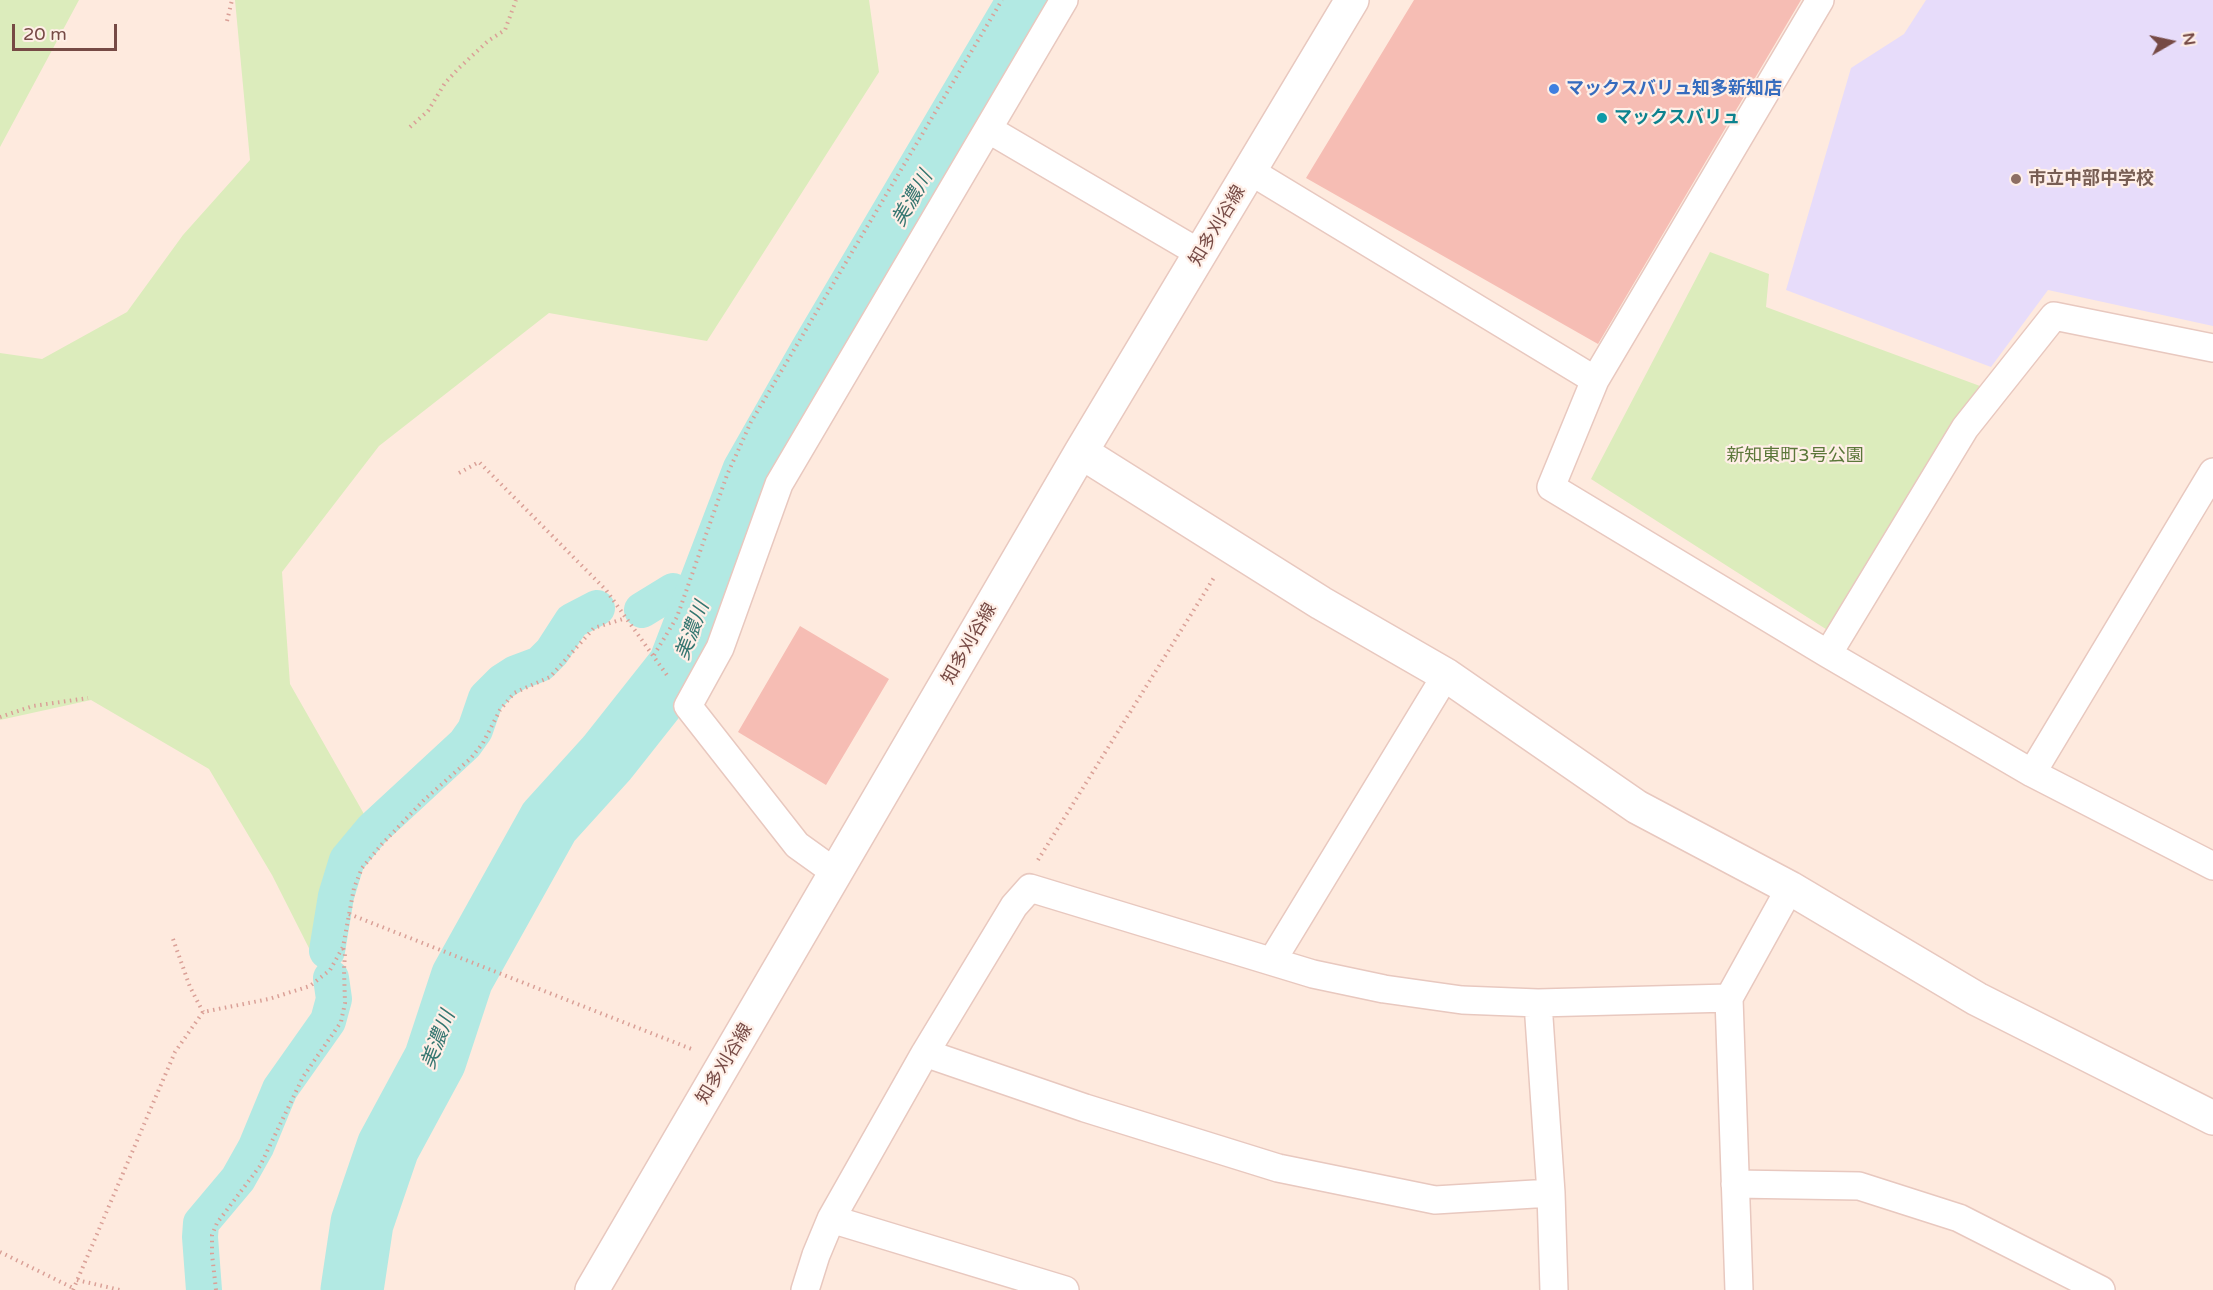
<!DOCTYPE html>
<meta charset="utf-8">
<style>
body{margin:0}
#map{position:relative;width:2213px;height:1290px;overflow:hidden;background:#feeade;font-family:"Varela Round",sans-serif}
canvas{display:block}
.north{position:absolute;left:2141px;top:12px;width:60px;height:60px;-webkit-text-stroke:4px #ffefe7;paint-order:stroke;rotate:81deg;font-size:16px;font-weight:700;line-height:24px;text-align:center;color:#764a45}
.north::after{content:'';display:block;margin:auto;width:21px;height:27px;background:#764a45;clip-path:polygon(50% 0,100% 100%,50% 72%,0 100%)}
.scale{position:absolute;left:12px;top:24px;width:105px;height:27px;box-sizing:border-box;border:3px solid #764a45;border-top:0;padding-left:8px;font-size:18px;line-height:21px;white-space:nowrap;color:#764a45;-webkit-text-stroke:4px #ffefe7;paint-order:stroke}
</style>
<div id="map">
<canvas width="2213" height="1290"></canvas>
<div class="north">N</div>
<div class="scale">20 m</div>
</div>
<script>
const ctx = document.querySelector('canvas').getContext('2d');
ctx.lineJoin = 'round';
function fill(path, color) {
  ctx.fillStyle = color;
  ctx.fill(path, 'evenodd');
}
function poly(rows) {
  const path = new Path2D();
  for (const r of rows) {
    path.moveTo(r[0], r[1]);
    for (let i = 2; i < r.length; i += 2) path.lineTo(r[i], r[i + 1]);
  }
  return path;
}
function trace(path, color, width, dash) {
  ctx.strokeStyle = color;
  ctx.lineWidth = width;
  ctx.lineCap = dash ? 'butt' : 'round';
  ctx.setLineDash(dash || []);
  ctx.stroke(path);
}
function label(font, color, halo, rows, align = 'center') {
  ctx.font = font + ' "Varela Round","Noto Sans JP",sans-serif';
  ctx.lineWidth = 4.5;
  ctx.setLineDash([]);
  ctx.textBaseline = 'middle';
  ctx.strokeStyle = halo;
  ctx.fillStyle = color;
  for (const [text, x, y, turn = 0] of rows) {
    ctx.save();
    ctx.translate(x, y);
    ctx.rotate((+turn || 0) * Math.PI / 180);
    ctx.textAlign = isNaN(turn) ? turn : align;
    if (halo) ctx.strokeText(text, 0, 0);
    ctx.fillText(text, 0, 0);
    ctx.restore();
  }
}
fill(poly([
 [1926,0,2213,0,2213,326,2048,290,1991,367,1786,290,1851,68,1904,34]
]), '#e7dcfa');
fill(poly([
 [0,0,79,0,0,147],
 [235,0,869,0,879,72,707,341,549,313,379,446,282,572,290,684,364,814,328,881,314,958,272,875,209,769,91,700,0,720,0,353,42,359,127,312,183,235,250,160],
 [1710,252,1769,274,1766,307,1980,386,1843,640,1591,479]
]), '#dcecbc');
trace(poly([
 [642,610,673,591],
 [327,951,336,896,347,860,372,830,465,744,475,730,486,698,502,682,516,673,540,664,552,652,572,621,597,608],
 [204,1290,200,1237,201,1223,238,1179,256,1147,280,1089,328,1021,334,999,331,978]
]), '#b2e9e3', 36);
trace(poly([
 [352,1290,362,1223,388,1147,435,1060,462,978,549,822,607,758,679,667,753,474,820,356,1030,0]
]), '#b2e9e3', 63);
fill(poly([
 [1414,0,1801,0,1598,344,1306,178],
 [800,626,889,679,826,785,738,732]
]), '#f6bdb4');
const minor = poly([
 [1820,0,1595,380,1551,487,1828,654,2032,773,2213,866],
 [988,129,1201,254],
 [1250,171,1595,380],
 [1828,654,1965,428,2054,316,2213,348],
 [2032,773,2213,472],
 [836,873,797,845,688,706,720,648,779,484,1064,0],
 [1272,961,1446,675],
 [1538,1003,1729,998],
 [925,1053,1085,1108,1278,1168,1435,1200,1551,1193],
 [1735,1184,1859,1186,1959,1218,2101,1290],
 [831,1219,1065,1290],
 [805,1290,816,1255,831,1219,925,1053,1014,906,1030,888,1313,974,1384,989,1462,1000,1538,1003,1551,1193,1554,1290],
 [1739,1290,1729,998,1790,888]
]);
const tertiary = poly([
 [1081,452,1321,603,1446,675,1637,807,1790,888,1977,999,2213,1118],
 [592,1290,1081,452,1352,0]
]);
trace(minor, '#e8c8bf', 30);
trace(tertiary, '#e8c8bf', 36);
trace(poly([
 [227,21,232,0],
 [410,127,428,111,445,83,459,68,488,41,505,30,516,0],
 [459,473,479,462,606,590,669,678],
 [654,655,677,617,727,475,751,422,1002,0],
 [0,717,33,706,88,698],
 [1038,860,1215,576],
 [349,914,694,1050],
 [173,939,190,987,203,1012],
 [0,1252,73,1288],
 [77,1280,120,1290],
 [73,1290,175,1052,203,1012,269,999,310,986,330,970,343,947,354,888,362,868,382,844,424,800,471,758,483,743,500,710,514,693,550,677,594,628,626,618],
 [216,1290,212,1254,212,1235,217,1223,260,1166,303,1077,341,1022,345,1003,344,970,345,953,343,948]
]), '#daa097', 4, [1.5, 4.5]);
trace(minor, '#fff', 27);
trace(tertiary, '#fff', 33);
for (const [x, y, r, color] of [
 [1554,89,6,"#3f7fe0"],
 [1602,118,6,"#0f9aa8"],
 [2016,179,6,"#8d6e63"]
]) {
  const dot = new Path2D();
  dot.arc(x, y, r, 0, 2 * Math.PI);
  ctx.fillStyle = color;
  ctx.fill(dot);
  trace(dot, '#ffefe7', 2);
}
label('bold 18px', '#366cbe', '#ffefe7', [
 ["マックスバリュ知多新知店",1566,89]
], 'left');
label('bold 18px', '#0d838f', '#ffefe7', [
 ["マックスバリュ",1614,118]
], 'left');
label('bold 18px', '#785e54', '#ffefe7', [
 ["市立中部中学校",2028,179]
], 'left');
label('18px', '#764a45', '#ffefe7', [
 ["知多刈谷線",1218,226,-59],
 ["知多刈谷線",970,644,-60],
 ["知多刈谷線",725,1064,-59]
]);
label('18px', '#5b7739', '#ffefe7', [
 ["新知東町3号公園",1795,456]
]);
label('italic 20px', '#357670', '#ffefe7', [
 ["美濃川",913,199,-60],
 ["美濃川",693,631,-69],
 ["美濃川",439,1040,-69]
]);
</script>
